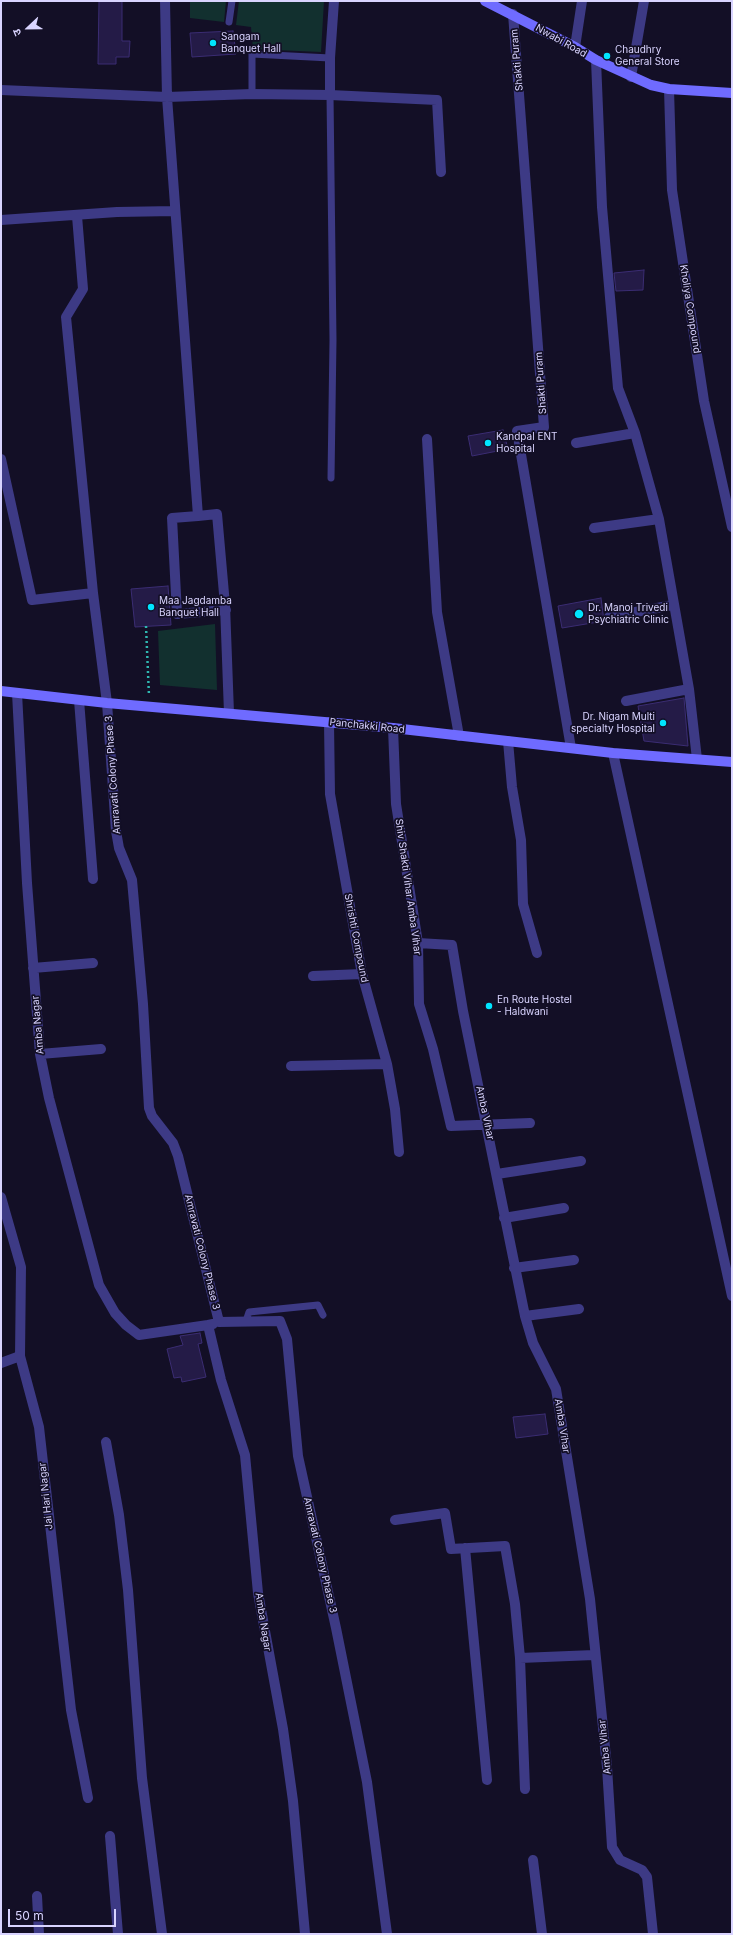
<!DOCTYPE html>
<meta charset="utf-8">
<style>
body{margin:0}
#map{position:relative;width:733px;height:1935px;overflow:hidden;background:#130f26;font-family:Inter,"Noto Sans Devanagari",sans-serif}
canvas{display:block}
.frame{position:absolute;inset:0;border:2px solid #d9d4ff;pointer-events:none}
.north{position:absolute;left:8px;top:8px;width:40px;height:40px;-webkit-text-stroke:3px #130f26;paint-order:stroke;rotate:248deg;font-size:11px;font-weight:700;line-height:16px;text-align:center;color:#d9d4ff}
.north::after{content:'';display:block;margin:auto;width:14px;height:18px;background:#d9d4ff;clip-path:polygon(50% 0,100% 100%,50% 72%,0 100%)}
.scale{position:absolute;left:8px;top:1909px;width:108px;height:18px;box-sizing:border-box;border:2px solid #d9d4ff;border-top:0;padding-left:5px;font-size:12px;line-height:14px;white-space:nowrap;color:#d9d4ff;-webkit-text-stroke:3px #130f26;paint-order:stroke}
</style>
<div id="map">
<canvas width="733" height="1935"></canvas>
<div class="frame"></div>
<div class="north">उ</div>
<div class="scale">50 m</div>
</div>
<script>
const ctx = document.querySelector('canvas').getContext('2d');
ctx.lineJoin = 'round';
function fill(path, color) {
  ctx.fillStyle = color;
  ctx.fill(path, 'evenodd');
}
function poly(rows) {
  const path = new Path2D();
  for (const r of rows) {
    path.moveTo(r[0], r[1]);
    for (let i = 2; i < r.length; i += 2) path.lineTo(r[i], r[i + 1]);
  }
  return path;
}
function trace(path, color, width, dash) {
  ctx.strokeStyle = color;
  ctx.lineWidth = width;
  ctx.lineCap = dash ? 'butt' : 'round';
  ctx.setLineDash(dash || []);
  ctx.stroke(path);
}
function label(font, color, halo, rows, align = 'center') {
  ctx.font = font + ' Inter,sans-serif';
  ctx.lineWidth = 3.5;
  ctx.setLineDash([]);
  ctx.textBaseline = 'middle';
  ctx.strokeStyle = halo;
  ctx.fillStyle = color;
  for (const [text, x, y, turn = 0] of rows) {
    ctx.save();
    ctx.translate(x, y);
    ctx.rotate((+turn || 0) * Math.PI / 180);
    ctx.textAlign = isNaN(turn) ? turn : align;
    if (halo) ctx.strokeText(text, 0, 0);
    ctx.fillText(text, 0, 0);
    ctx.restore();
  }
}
fill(poly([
 [190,1,226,1,224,22,190,18],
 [239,1,324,1,321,52,253,49,251,27,236,25],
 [215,624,217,690,160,685,158,631]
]), '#12302f');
const building = poly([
 [99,1,122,1,122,41,130,41,129,57,116,57,116,64,98,64,99,1],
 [233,31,236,54,192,57,190,33,233,31],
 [644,270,643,290,616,291,614,273,644,270],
 [503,430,508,449,472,456,468,436,503,430],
 [168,586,171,625,135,627,131,589,168,586],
 [601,598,604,621,562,628,558,606,601,598],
 [684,698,688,746,644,741,638,706,684,698],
 [200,1333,202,1343,198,1344,206,1377,182,1382,181,1377,174,1378,167,1349,183,1345,180,1336,200,1333],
 [545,1414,548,1434,516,1438,513,1417,545,1414]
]);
fill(building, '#241b47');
trace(building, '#3b2d73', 1);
trace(poly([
 [146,626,149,696]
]), '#2fb8b0', 2.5, [2, 3]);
trace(poly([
 [229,22,232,1],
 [252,94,252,54,330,58],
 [330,95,333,340,331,478],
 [246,1321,249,1312,318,1305,323,1315]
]), '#3d3a85', 7);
trace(poly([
 [165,1,167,97,198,516,217,514,225,605,229,713],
 [334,1,330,58,330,95,437,100,441,172],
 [513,14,544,427,517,431,571,748],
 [575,47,582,1],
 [596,60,602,207,618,388,635,433,659,519,689,689,697,759],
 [631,77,644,1],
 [669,89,672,190,704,401,732,527],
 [1,90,167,97,252,94,330,95],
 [77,216,83,289,66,317,93,593,107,703,116,831,119,848,132,880,143,1004,149,1108,152,1116,173,1143,178,1156,219,1322,280,1321,287,1339,298,1456,336,1628,367,1782,387,1934],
 [1,220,117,212,175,211],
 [427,439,437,612,459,736],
 [576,443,635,433],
 [1,459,32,600,93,593],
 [198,516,172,518,177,614,226,610],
 [594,528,659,519],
 [609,617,673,605],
 [17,693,27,883,40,1054,49,1098,99,1285,115,1313,126,1325,139,1335,208,1325],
 [79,700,93,879],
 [626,701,689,689],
 [329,722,330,794,362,974,387,1064,395,1109,399,1152],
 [393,728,396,804,418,943,419,1004,433,1049,451,1126,530,1123],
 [508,741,512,787,521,840,523,904,537,953],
 [613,753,732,1296],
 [418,943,452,945,463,1011,525,1316,533,1343,556,1389,590,1599,607,1767,612,1847,620,1860,642,1870,647,1877,653,1934],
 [33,968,93,963],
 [313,976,362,974],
 [40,1054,101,1049],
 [291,1066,387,1064],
 [497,1174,581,1161],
 [1,1197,21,1267,20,1356,39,1427,71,1710,88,1798],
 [504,1218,564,1208],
 [514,1268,574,1260],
 [525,1316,579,1309],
 [213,1324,208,1325,221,1380,245,1455,258,1593,283,1729,293,1801,305,1934],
 [1,1363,20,1356],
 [106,1442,119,1515,128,1590,142,1778,162,1934],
 [395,1520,445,1513,451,1549,505,1546,515,1604,520,1658,525,1789],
 [465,1548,487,1780],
 [520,1658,594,1655],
 [110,1836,118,1934],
 [533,1860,542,1934],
 [37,1896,39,1934]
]), '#3d3a85', 10);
trace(poly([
 [485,1,575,47,596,60,651,85,669,89,732,93],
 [1,691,107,703,393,728,613,753,732,762]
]), '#6f6bff', 10);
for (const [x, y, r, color] of [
 [213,43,4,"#00e5ff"],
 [607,56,4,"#00e5ff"],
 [488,443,4,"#00e5ff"],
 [151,607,4,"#00e5ff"],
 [579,614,5,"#00e5ff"],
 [663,723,4,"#00e5ff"],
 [489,1006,4,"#00e5ff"]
]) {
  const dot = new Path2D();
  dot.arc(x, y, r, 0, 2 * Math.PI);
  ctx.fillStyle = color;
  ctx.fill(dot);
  trace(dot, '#130f26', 1.5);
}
label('10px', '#d9d4ff', '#130f26', [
 ["Sangam",221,37],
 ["Banquet Hall",221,49],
 ["Chaudhry",615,50],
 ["General Store",615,62],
 ["Kandpal ENT",496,437],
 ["Hospital",496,449],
 ["Maa Jagdamba",159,601],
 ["Banquet Hall",159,613],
 ["Dr. Manoj Trivedi",588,608],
 ["Psychiatric Clinic",588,620],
 ["Dr. Nigam Multi",655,717,"right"],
 ["specialty Hospital",655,729,"right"],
 ["En Route Hostel",497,1000],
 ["- Haldwani",497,1012]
], 'left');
label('10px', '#d9d4ff', '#130f26', [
 ["Nwabi Road",561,41,29],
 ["Shakti Puram",517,60,-95],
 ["Kholiya Compound",690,309,81],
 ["Shakti Puram",541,383,-94],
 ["Panchakki Road",367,726,6],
 ["Amravati Colony Phase 3",113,775,-94],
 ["Shiv Shakti Vihar Amba Vihar",408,887,82],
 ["Shrishti Compound",356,938,79],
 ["Amba Nagar",38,1025,-95],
 ["Amba Vihar",485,1113,78],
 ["Amravati Colony Phase 3",202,1252,76],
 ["Amba Vihar",562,1426,81],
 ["Jai Hari Nagar",46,1496,-96],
 ["Amravati Colony Phase 3",320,1555,77],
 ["Amba Nagar",263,1622,81],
 ["Amba Vihar",605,1747,-96]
]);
</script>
